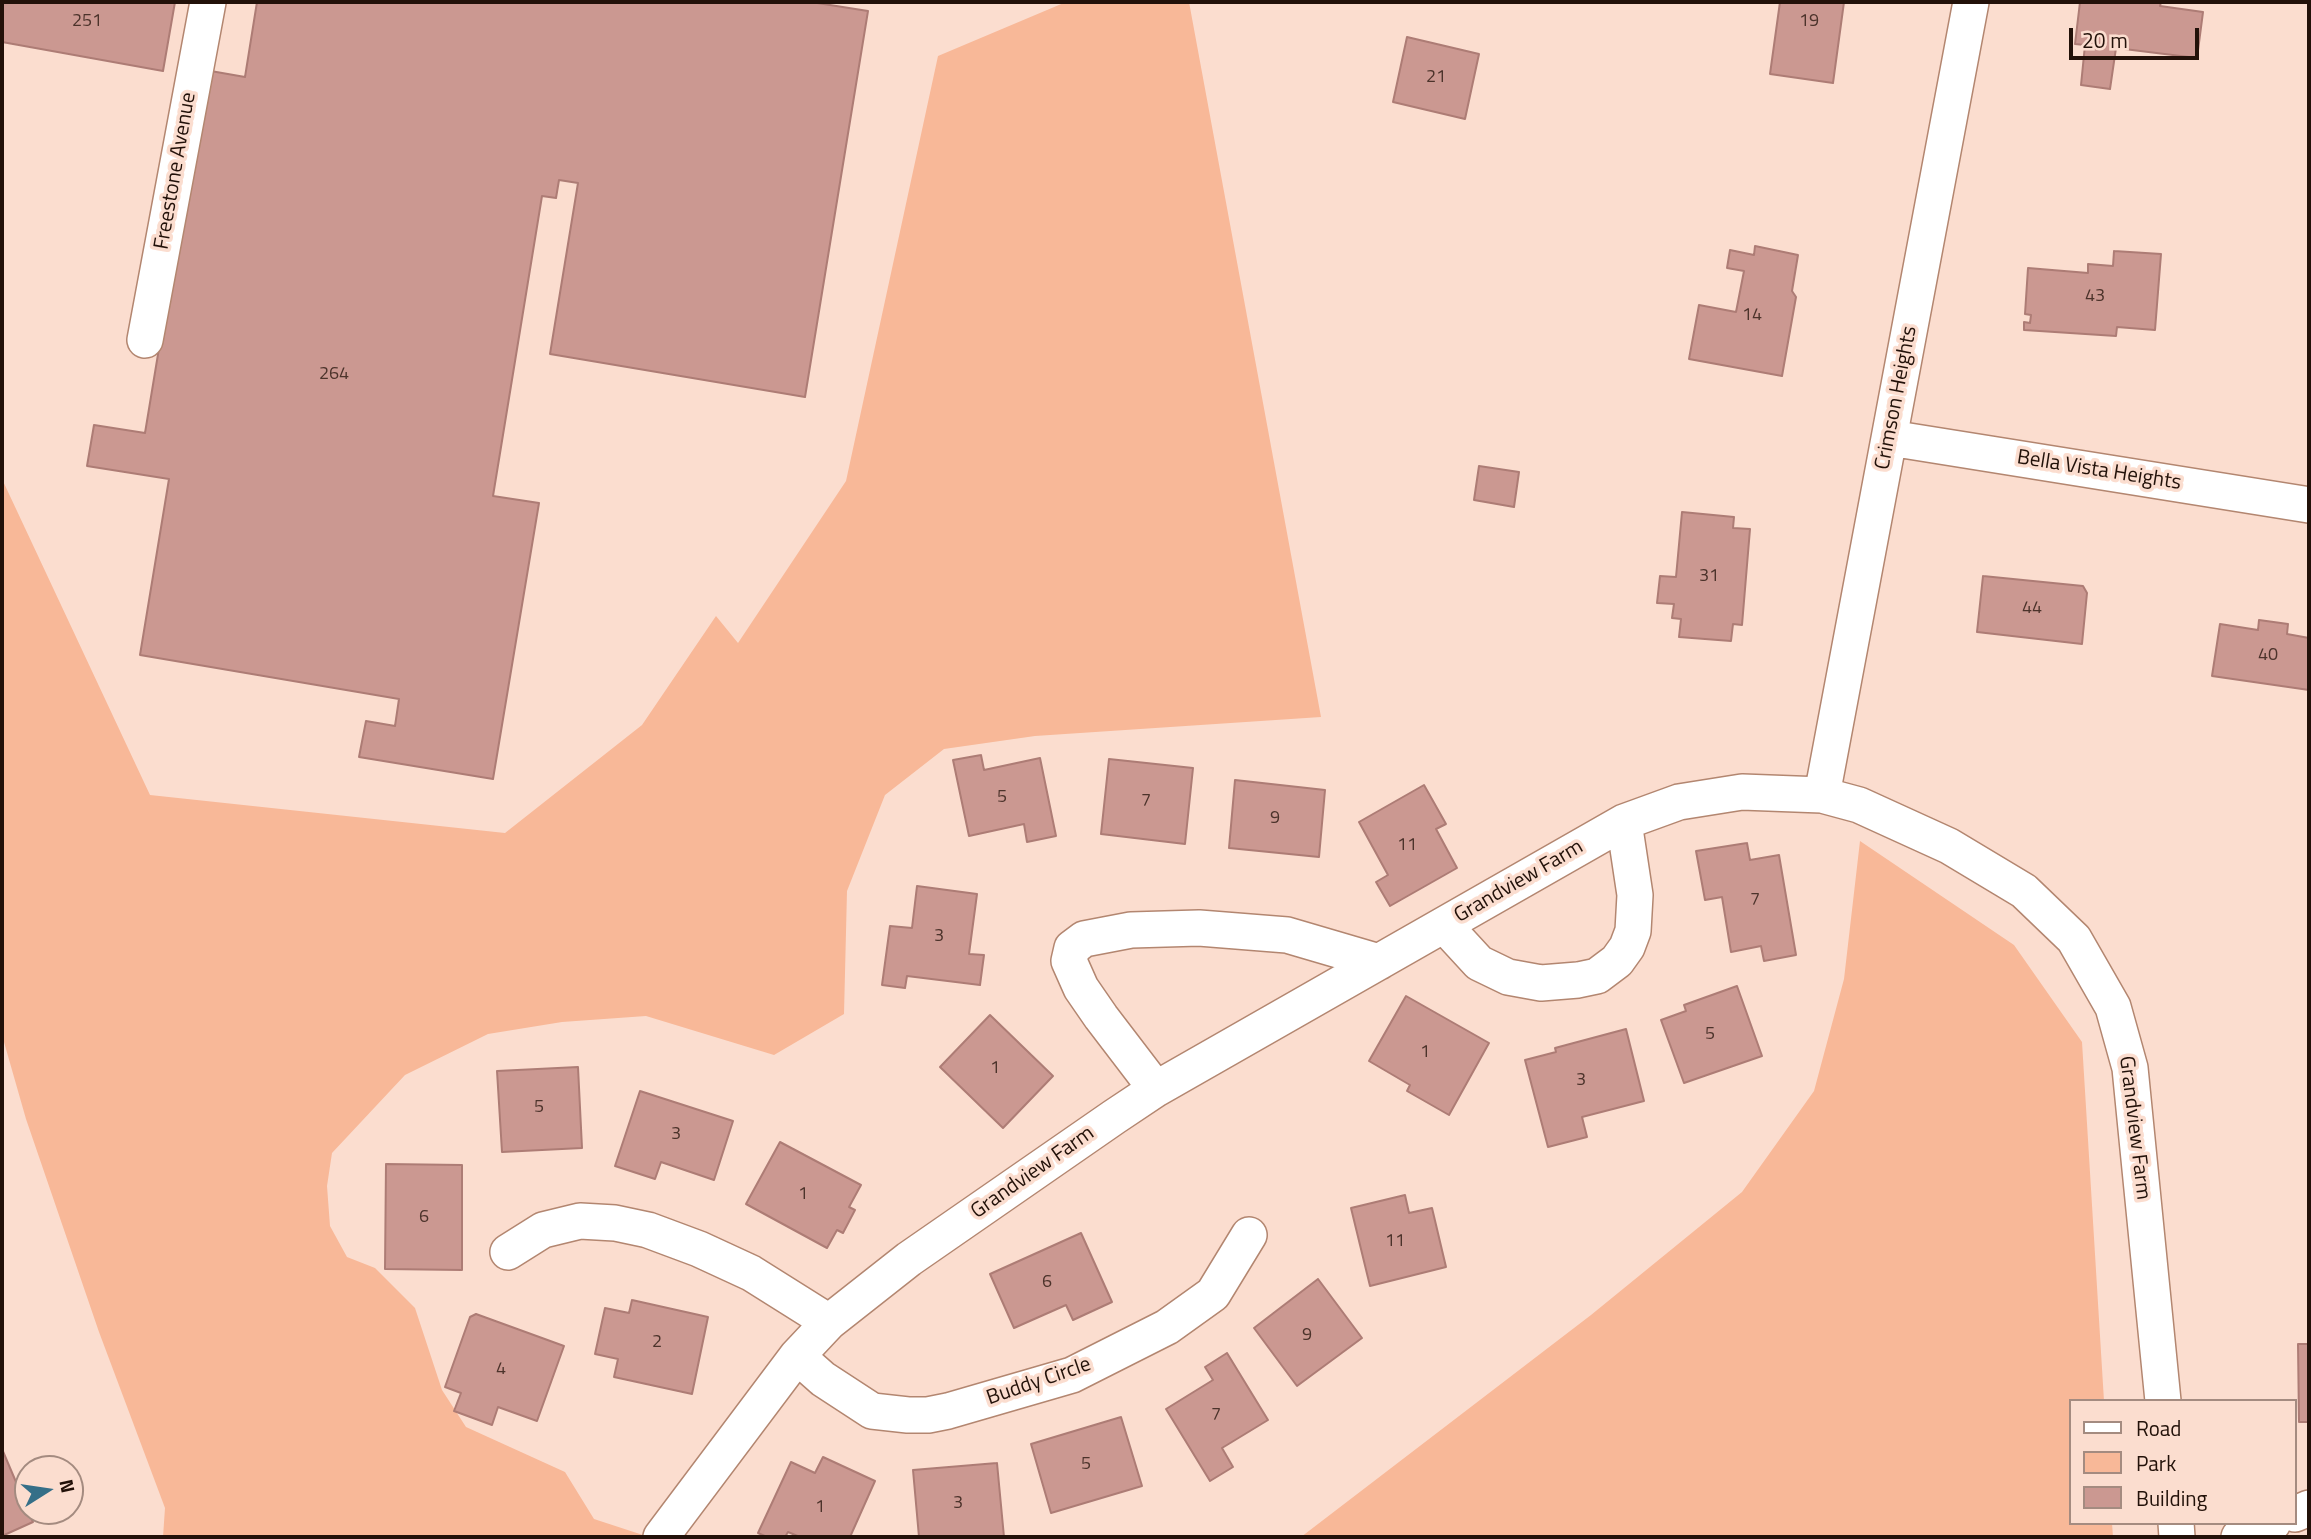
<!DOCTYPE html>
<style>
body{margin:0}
#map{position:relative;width:2311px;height:1539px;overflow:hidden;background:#fbddcf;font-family:"Titillium Web",sans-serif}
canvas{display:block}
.frame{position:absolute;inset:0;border:4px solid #221109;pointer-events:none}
.legend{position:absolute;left:2069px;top:1399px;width:228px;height:126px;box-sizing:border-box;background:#fbddcf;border:2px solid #a48b80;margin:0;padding:9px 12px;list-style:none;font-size:21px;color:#221109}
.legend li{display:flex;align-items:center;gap:14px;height:35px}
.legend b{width:35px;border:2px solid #a48b80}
.north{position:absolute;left:14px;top:1455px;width:70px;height:70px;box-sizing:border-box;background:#fbddcf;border:2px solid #a48b80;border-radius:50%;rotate:78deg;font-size:19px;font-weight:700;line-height:28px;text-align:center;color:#221109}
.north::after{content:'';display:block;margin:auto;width:24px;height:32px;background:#356f88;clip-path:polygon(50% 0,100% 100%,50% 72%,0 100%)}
.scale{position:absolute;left:2069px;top:28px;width:130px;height:32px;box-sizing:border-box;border:4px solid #221109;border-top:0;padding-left:9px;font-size:21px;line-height:24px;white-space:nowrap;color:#221109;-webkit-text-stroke:5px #fbddcf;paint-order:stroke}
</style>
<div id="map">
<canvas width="2311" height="1539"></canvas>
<div class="frame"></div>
<ul class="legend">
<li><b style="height:9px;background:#fff"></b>Road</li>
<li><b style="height:19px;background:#f8b898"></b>Park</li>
<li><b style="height:19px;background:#cb9891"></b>Building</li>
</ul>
<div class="north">N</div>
<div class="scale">20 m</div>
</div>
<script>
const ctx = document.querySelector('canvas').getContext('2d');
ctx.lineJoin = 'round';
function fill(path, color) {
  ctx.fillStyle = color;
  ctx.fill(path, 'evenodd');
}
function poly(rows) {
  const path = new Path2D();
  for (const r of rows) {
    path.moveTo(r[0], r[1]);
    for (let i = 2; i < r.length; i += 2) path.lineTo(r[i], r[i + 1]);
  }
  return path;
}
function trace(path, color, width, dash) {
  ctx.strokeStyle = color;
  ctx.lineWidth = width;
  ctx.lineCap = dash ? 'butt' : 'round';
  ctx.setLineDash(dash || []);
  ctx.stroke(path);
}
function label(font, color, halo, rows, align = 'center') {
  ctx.font = font + ' "Titillium Web",sans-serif';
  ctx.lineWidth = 7;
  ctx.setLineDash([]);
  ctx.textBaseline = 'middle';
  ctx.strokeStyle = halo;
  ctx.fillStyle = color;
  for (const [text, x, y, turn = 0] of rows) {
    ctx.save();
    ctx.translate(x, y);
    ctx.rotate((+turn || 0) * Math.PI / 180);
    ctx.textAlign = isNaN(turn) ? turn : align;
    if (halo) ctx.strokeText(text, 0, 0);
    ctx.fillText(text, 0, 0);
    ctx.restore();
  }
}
fill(poly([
 [1066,2,1189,2,1321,717,1035,736,944,749,885,795,847,891,844,1014,774,1055,646,1016,562,1022,488,1034,405,1075,332,1153,327,1186,330,1226,347,1257,375,1268,415,1308,442,1390,466,1427,565,1472,594,1519,649,1537,163,1537,165,1508,99,1332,26,1119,2,1035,2,479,150,795,505,833,642,725,716,616,738,643,846,481,938,56],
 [1860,841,2014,945,2082,1042,2104,1401,2071,1401,2071,1523,2112,1523,2113,1537,1301,1537,1591,1315,1742,1192,1814,1091,1844,979]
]), '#f8b898');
const building = poly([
 [2,2,175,2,163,71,2,42,2,2],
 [257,2,811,2,868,11,805,397,550,354,578,183,559,180,556,198,542,196,493,496,539,503,493,779,359,757,366,721,395,726,399,699,140,655,169,479,87,466,94,425,145,433,205,70,245,77,257,2],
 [1780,2,1844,2,1833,83,1770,74,1780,2],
 [2080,2,2161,2,2160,6,2203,12,2197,58,2116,48,2110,89,2081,85,2085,45,2075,44,2080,2],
 [1407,37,1479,54,1465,119,1393,102,1407,37],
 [1755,246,1798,255,1792,291,1796,297,1782,376,1689,359,1699,305,1736,312,1744,271,1727,268,1730,250,1754,255,1755,246],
 [2114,251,2161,254,2155,330,2117,327,2116,336,2024,330,2024,322,2030,323,2031,315,2025,314,2028,268,2088,273,2088,264,2113,266,2114,251],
 [1479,466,1519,472,1514,507,1474,500,1479,466],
 [1682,512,1734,517,1733,528,1750,529,1742,625,1733,624,1731,641,1679,637,1681,619,1672,618,1674,604,1657,603,1660,576,1676,577,1682,512],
 [1983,576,2083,586,2087,593,2082,644,1977,632,1983,576],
 [2259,620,2288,624,2287,634,2309,638,2309,690,2212,676,2220,624,2258,630,2259,620],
 [981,755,984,770,1040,758,1056,836,1027,842,1024,824,969,836,953,760,981,755],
 [1109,759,1193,768,1185,844,1101,834,1109,759],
 [1235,780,1325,790,1319,857,1229,848,1235,780],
 [1424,785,1446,824,1436,829,1457,868,1390,906,1376,882,1388,875,1359,822,1424,785],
 [1747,843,1750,860,1779,855,1796,955,1764,961,1761,946,1731,952,1722,897,1705,900,1696,851,1747,843],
 [917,886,977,894,969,954,984,955,980,985,907,976,905,988,882,985,890,926,912,928,917,886],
 [1737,986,1762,1056,1684,1083,1661,1020,1686,1011,1684,1005,1737,986],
 [1406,996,1489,1043,1449,1115,1407,1091,1410,1085,1369,1061,1406,996],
 [990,1015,1053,1076,1003,1128,940,1067,990,1015],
 [1626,1029,1644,1101,1582,1117,1587,1137,1548,1147,1525,1060,1556,1052,1555,1048,1626,1029],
 [578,1067,582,1148,502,1152,497,1071,578,1067],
 [640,1091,733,1121,714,1180,661,1162,655,1179,615,1166,640,1091],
 [780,1142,861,1185,849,1207,855,1210,843,1233,837,1230,827,1248,746,1204,780,1142],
 [386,1164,462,1165,462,1270,385,1269,386,1164],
 [1405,1195,1409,1213,1432,1208,1446,1267,1370,1286,1351,1208,1405,1195],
 [1081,1233,1112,1302,1073,1320,1066,1305,1014,1328,990,1274,1081,1233],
 [1318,1279,1362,1338,1297,1386,1254,1328,1318,1279],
 [632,1300,708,1317,692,1394,614,1377,618,1359,595,1354,605,1308,629,1313,632,1300],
 [476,1314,564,1346,537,1421,498,1407,492,1425,454,1411,461,1393,445,1387,470,1317,476,1314],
 [2298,1344,2309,1344,2309,1422,2299,1422,2298,1344],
 [1227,1353,1268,1420,1222,1448,1233,1467,1210,1481,1166,1409,1213,1380,1205,1367,1227,1353],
 [1121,1417,1142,1486,1051,1513,1031,1444,1121,1417],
 [2,1449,33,1522,2,1536,2,1449],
 [823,1457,875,1481,850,1537,800,1537,788,1532,785,1537,767,1537,758,1533,791,1462,815,1473,823,1457],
 [997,1463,1004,1537,919,1537,913,1470,997,1463]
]);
fill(building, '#cb9891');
trace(building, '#ad7c75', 2);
const street = poly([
 [145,340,208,2],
 [1890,438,2309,505],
 [1822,795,1971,2],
 [1444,925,1479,963,1508,977,1541,983,1578,980,1597,976,1617,961,1627,947,1633,931,1635,895,1624,822],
 [1156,1089,1101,1017,1081,988,1069,961,1072,948,1084,939,1131,930,1199,928,1287,935,1379,962],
 [508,1252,543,1230,580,1221,615,1223,648,1230,699,1249,751,1273,829,1322],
 [797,1356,823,1379,872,1411,908,1415,928,1415,948,1411,1072,1375,1167,1327,1213,1294,1249,1235],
 [2295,1514,2309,1508],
 [2176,1523,2177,1537],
 [661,1537,797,1356,829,1322,909,1259,1114,1117,1156,1089,1624,822,1679,802,1742,792,1822,795,1859,805,1949,846,2024,891,2074,939,2113,1007,2130,1068,2163,1401],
 [2239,1537,2273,1523]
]);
trace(street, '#b38670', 38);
trace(street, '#fff', 35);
label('18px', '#4c332b', null, [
 ["251",87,22],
 ["19",1809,22],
 ["21",1436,78],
 ["43",2095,297],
 ["14",1752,316],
 ["264",334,375],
 ["31",1709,577],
 ["44",2032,609],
 ["40",2268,656],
 ["5",1002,798],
 ["7",1146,802],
 ["9",1275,819],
 ["11",1407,846],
 ["7",1755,901],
 ["3",939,937],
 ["5",1710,1035],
 ["1",1425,1053],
 ["1",995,1069],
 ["3",1581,1081],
 ["5",539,1108],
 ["3",676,1135],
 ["1",803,1195],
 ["6",424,1218],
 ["11",1395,1242],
 ["6",1047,1283],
 ["9",1307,1336],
 ["2",657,1343],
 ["4",501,1370],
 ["7",1216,1416],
 ["5",1086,1465],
 ["3",958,1504],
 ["1",820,1508]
]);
label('21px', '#221109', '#fbddcf', [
 ["Freestone Avenue",176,171,-80],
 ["Crimson Heights",1897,398,-79],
 ["Bella Vista Heights",2099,471,9],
 ["Grandview Farm",1519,882,-30],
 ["Grandview Farm",2134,1128,83],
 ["Grandview Farm",1033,1173,-35],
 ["Buddy Circle",1039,1382,-19]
]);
</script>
